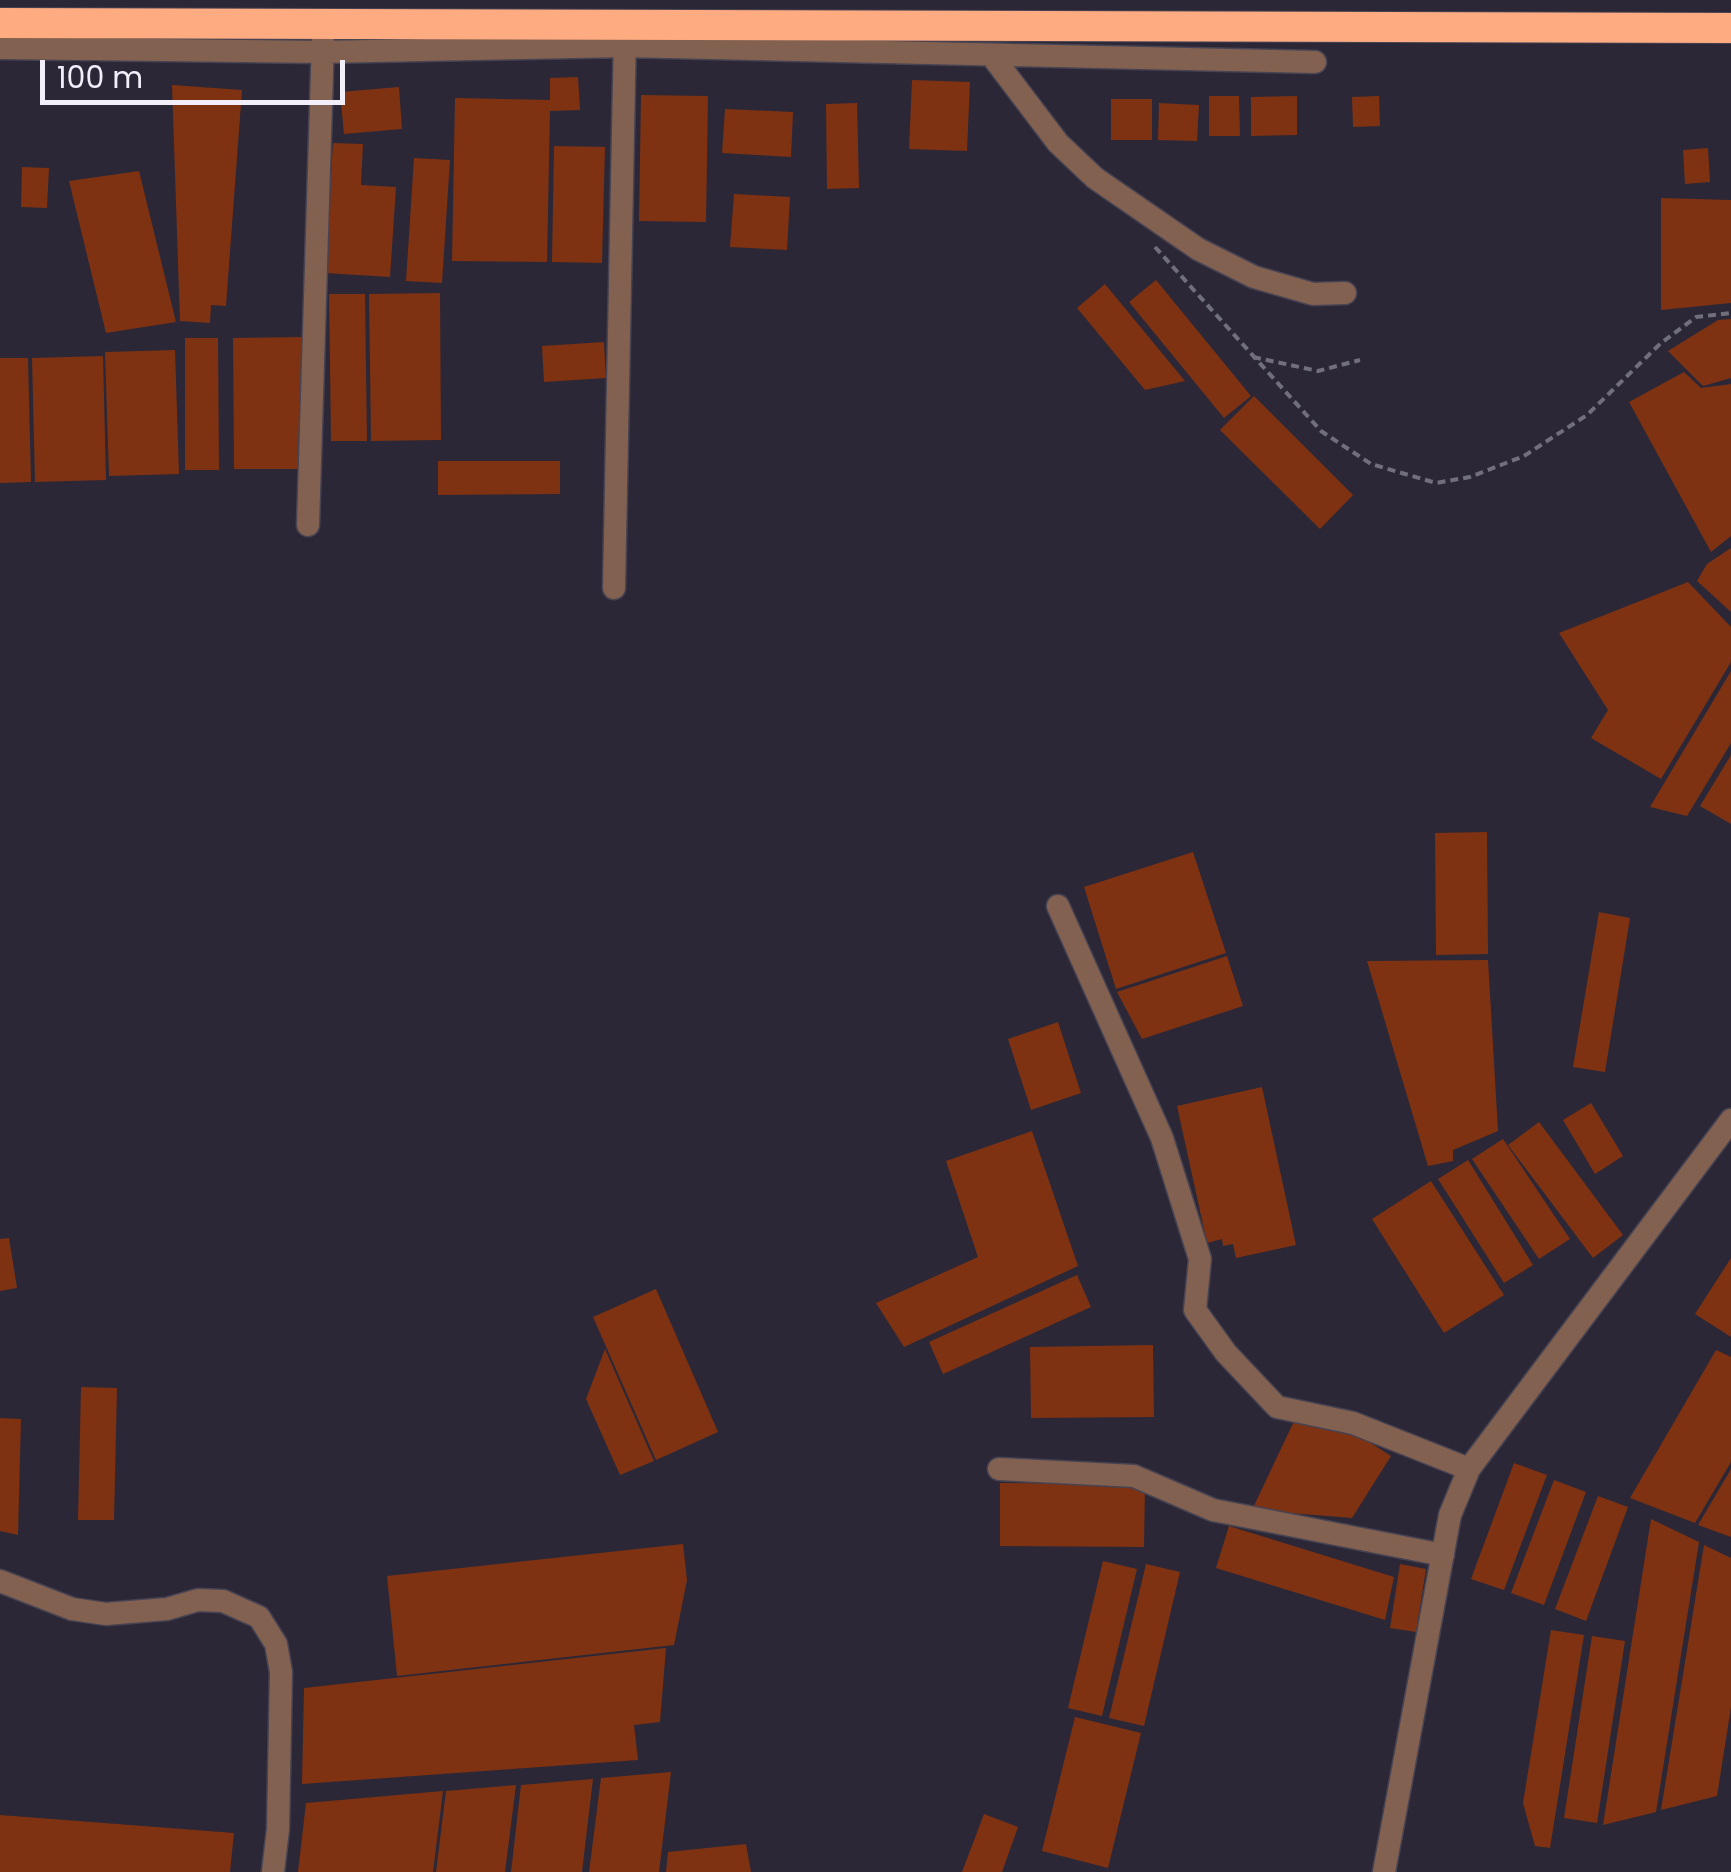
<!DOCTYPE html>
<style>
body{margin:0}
#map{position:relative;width:1731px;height:1872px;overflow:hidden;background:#2b2737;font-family:Poppins,sans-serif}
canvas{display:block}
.scale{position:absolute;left:40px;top:60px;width:305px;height:45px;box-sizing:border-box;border:5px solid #f2effa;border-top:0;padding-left:12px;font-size:30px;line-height:35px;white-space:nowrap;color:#f2effa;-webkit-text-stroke:8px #2b2737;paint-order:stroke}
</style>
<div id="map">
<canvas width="1731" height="1872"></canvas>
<div class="scale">100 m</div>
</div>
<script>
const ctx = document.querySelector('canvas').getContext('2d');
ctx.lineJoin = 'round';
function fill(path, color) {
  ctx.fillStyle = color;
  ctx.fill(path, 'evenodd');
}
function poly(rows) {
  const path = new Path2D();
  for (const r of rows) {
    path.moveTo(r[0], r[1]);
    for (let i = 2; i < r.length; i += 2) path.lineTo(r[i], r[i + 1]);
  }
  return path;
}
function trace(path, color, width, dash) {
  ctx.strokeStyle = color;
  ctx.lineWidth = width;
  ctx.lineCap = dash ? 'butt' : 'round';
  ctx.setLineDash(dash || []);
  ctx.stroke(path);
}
fill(poly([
 [578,77,580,110,550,111,547,262,452,261,455,98,550,100,550,78],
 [912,80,970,82,967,151,909,149],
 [172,85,242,90,226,306,211,305,210,323,180,321],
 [399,87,402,129,344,134,340,92],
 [641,95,708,96,706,222,639,221],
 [1209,96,1239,96,1240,136,1209,136],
 [1297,96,1297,135,1251,136,1251,97],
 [1379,96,1380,126,1353,127,1352,97],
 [1111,99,1152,99,1152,140,1111,140],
 [857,103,859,188,827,189,826,104],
 [1159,103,1199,105,1197,141,1158,140],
 [725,109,793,112,791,157,722,153],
 [333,143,363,144,361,185,396,187,390,277,325,273],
 [554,146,605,147,602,263,552,262],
 [1708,148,1710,182,1685,184,1683,150],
 [414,158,450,160,442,283,406,281],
 [22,167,49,168,47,208,21,207],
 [139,171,176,322,106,333,69,181],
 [734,194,790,197,787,250,730,247],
 [1661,198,1731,200,1731,303,1661,310],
 [1156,280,1251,396,1224,418,1129,302],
 [1105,284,1185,381,1145,390,1077,308],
 [440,293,441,440,371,441,369,294],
 [329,294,365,294,367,441,331,441],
 [1731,319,1731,378,1703,386,1668,351,1718,320],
 [305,337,306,469,234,469,233,338],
 [185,338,218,338,219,470,185,470],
 [604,342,606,378,544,382,542,346],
 [175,350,179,474,109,476,105,352],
 [103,356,106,480,35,482,32,358],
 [0,358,28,358,31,482,0,483],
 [1684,372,1701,388,1731,384,1731,536,1711,552,1629,402],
 [1254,396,1353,495,1320,529,1220,430],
 [438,461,560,461,560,494,438,495],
 [1731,548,1731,612,1697,581,1707,564],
 [1688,582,1731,627,1731,662,1661,779,1591,738,1608,710,1559,633],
 [1731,671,1731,743,1687,816,1650,807],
 [1731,755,1731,824,1700,806],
 [1487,832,1488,954,1436,955,1435,833],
 [1193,852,1226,953,1116,989,1084,887],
 [1599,912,1630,918,1605,1072,1573,1067],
 [1227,956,1243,1006,1142,1039,1117,992],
 [1488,960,1498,1131,1453,1150,1453,1161,1428,1166,1367,961],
 [1058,1022,1081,1093,1031,1110,1008,1039],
 [1262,1087,1296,1245,1236,1258,1233,1244,1223,1246,1222,1239,1207,1243,1177,1106],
 [1591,1103,1623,1156,1595,1174,1563,1120],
 [1539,1122,1623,1235,1593,1258,1508,1145],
 [1032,1131,1078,1266,904,1347,876,1303,978,1257,946,1161],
 [1503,1139,1570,1239,1539,1259,1472,1159],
 [1468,1160,1533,1265,1504,1283,1438,1179],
 [1431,1181,1504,1295,1444,1333,1372,1219],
 [9,1238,17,1288,0,1291,0,1239],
 [1731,1258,1731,1337,1695,1314],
 [1077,1275,1091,1307,943,1374,929,1342],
 [656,1289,718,1432,656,1460,593,1317],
 [1153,1345,1154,1417,1031,1418,1030,1347],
 [605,1349,654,1461,620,1475,586,1399],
 [1716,1350,1731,1357,1731,1462,1695,1523,1630,1498],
 [81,1387,117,1388,114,1520,78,1520],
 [0,1418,21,1419,18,1535,0,1531],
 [1295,1419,1336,1421,1391,1456,1352,1518,1252,1510],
 [1514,1463,1547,1475,1504,1590,1471,1579],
 [1731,1469,1731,1537,1698,1525],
 [1554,1480,1586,1492,1544,1605,1511,1593],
 [1000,1483,1145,1484,1144,1547,1000,1546],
 [1598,1496,1628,1507,1586,1621,1555,1609],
 [1651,1519,1699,1542,1656,1812,1603,1825],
 [1229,1526,1394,1577,1385,1620,1216,1568],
 [683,1544,687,1580,674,1645,397,1676,387,1576],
 [1704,1545,1731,1558,1731,1707,1717,1796,1661,1810],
 [1103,1561,1137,1569,1102,1716,1068,1708],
 [1146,1564,1180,1572,1144,1726,1109,1718],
 [1400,1564,1426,1569,1416,1632,1390,1628],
 [1551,1630,1584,1635,1550,1848,1535,1846,1523,1803],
 [1592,1636,1625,1641,1597,1823,1564,1818],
 [666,1648,660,1722,634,1725,638,1760,302,1784,304,1688],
 [1075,1717,1141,1733,1108,1868,1042,1851],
 [671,1772,659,1872,589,1872,601,1778],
 [593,1779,582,1872,511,1872,521,1785],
 [516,1785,505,1872,436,1872,446,1791],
 [443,1791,433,1872,298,1872,306,1803],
 [984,1814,1018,1827,1002,1872,962,1872],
 [0,1815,234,1833,230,1872,0,1872],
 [746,1844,751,1872,666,1872,668,1852]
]), '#7e3212');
const street = poly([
 [0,48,322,52,625,46,1315,62],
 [992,56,1058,143,1095,178,1198,249,1254,277,1313,294,1345,293],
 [308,525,323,39],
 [614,588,625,31],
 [1058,906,1162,1138,1200,1259,1195,1310,1226,1353,1277,1407,1353,1423,1469,1469],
 [999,1469,1134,1476,1213,1510,1443,1555],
 [0,1581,72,1609,106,1614,167,1609,198,1600,223,1601,259,1617,276,1644,281,1672,278,1829,273,1872],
 [1384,1872,1450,1515,1469,1469,1731,1120]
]);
const highway = poly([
 [0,23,1731,28]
]);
trace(street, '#474352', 25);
trace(highway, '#474352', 32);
trace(poly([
 [1155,247,1321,431,1371,464,1436,483,1470,477,1524,456,1587,415,1661,343,1696,317,1731,313],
 [1253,357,1318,371,1360,360]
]), '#726f7d', 4, [8, 5]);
trace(street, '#836150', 22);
trace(highway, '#ffab81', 30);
</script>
